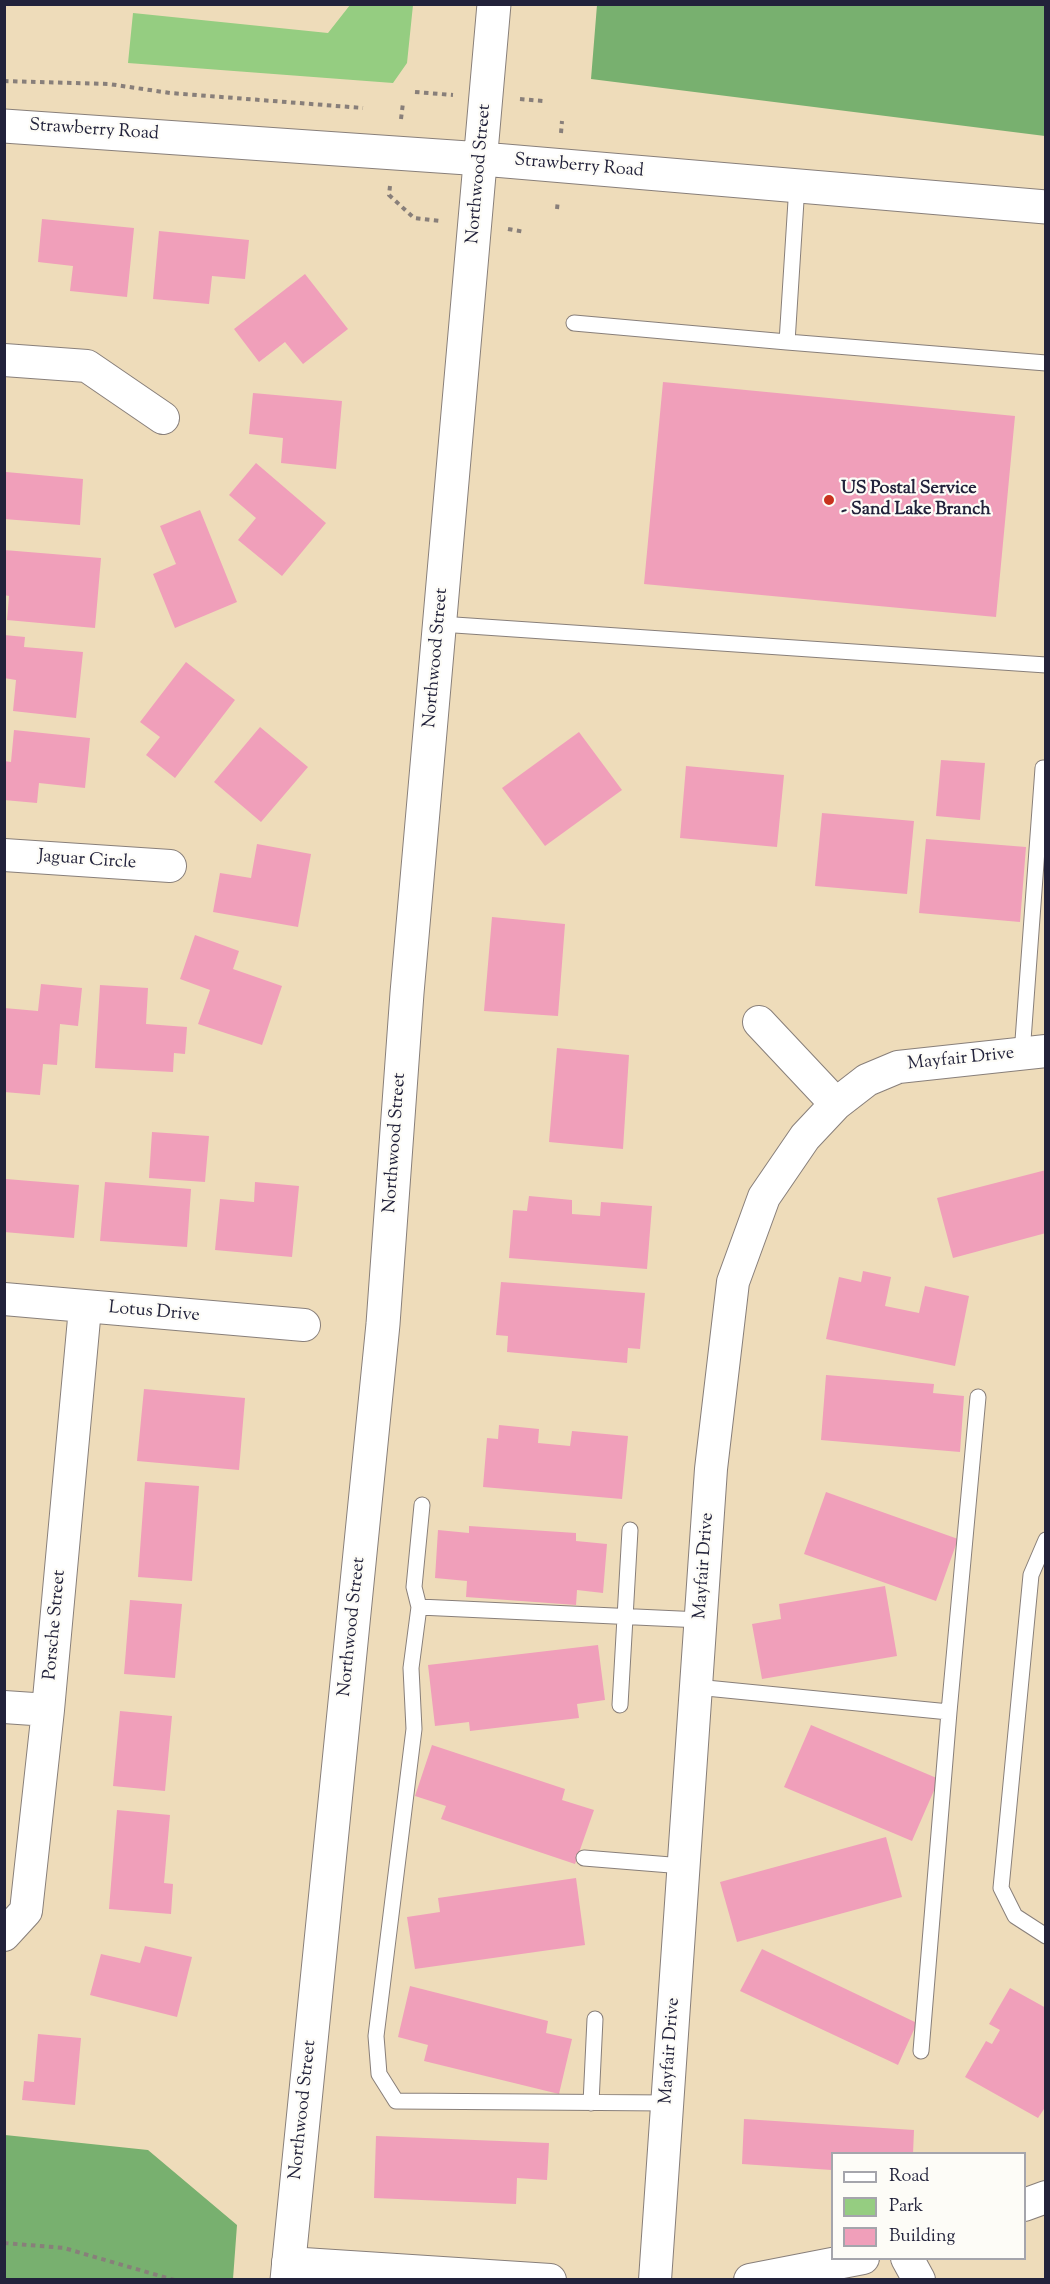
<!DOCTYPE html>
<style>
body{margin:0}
#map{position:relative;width:1050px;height:2284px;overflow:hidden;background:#eedcba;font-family:"Sorts Mill Goudy",serif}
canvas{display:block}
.frame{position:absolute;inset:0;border:6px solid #22223b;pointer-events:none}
.legend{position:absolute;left:831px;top:2152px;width:195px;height:108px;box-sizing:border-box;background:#fdfcf7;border:2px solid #a5a5ac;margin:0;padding:8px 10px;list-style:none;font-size:18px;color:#22223b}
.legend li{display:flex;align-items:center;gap:12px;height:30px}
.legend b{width:30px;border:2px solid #a5a5ac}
</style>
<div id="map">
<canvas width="1050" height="2284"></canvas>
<div class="frame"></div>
<ul class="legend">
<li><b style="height:8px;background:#fff"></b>Road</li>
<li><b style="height:16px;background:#95cd81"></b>Park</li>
<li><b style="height:16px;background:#f09fba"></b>Building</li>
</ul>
</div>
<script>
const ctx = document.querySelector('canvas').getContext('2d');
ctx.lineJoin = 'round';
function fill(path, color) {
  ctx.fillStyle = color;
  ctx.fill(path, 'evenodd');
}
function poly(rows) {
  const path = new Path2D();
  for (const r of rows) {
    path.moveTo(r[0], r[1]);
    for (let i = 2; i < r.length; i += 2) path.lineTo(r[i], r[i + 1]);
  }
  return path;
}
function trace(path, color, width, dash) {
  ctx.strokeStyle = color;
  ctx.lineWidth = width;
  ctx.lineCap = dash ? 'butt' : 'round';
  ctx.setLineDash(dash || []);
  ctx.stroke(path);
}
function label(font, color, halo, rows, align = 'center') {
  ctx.font = font + ' "Sorts Mill Goudy",serif';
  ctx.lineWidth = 4.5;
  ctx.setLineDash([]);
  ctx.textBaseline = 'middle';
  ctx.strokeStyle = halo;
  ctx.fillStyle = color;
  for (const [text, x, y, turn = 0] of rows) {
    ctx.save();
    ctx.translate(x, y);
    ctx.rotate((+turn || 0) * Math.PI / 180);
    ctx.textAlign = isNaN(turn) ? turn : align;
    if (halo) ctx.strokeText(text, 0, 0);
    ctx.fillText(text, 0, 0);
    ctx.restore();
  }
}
fill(poly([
 [350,5,413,5,407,63,393,83,128,63,133,13,328,33]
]), '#95cd81');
fill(poly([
 [597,5,1045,5,1045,136,591,79],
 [5,2135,148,2150,237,2225,233,2279,5,2279]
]), '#78b06f');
fill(poly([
 [42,219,134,228,127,297,70,291,73,266,38,262],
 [159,231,249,240,245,279,212,276,209,304,153,299],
 [305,274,348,329,303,364,285,342,259,362,234,329],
 [663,382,1015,416,996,617,644,584],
 [253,393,342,401,336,469,281,463,283,438,249,434],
 [256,463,326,523,282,576,238,540,256,518,229,495],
 [6,472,83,479,80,525,4,519],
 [200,510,237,602,175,628,153,574,176,564,160,526],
 [4,550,101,558,95,628,7,620,9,596,4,595],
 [4,635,25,637,24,647,83,652,76,718,13,711,16,680,4,678],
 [186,662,235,700,175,778,146,755,160,737,140,722],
 [260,727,308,767,261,822,214,782],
 [14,730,90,738,85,788,39,783,37,803,4,800,4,761,11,762],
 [579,732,622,790,545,846,502,788],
 [941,760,985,763,980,820,936,816],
 [686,766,784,775,777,847,680,838],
 [822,813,914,821,907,894,815,886],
 [926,839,1026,847,1020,922,919,913],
 [257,844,311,854,298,927,213,912,220,873,251,878],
 [492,917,565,924,558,1016,484,1011],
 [195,935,239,951,233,969,282,986,262,1045,198,1024,210,990,180,979],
 [41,984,82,988,78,1026,60,1024,57,1065,43,1064,40,1095,4,1092,4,1008,38,1011],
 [100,985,148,988,146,1024,187,1027,185,1054,174,1053,173,1072,95,1068],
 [557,1048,629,1055,623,1149,549,1142],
 [152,1132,209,1136,205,1182,149,1178],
 [1046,1170,1046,1233,953,1258,937,1198],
 [6,1179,79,1185,74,1238,4,1232],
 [105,1182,191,1189,187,1247,100,1241],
 [255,1182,299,1186,292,1257,215,1250,220,1199,254,1202],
 [529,1196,572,1200,572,1214,600,1216,601,1202,652,1206,647,1269,509,1258,513,1210,527,1211],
 [863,1271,891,1277,885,1306,919,1313,925,1286,969,1296,955,1366,826,1339,839,1277,861,1282],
 [501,1282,645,1293,640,1349,628,1348,627,1363,507,1352,508,1336,496,1335],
 [826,1375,934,1384,933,1393,964,1396,960,1452,821,1440],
 [144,1389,245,1398,239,1470,137,1461],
 [499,1425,539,1429,538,1443,570,1446,572,1431,628,1436,622,1499,483,1487,487,1438,498,1439],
 [145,1482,199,1486,192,1581,138,1577],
 [826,1492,958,1539,936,1601,804,1554],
 [469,1526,576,1533,576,1541,607,1544,603,1593,577,1590,576,1605,466,1597,467,1581,435,1578,438,1530,469,1533],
 [885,1586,897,1656,762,1679,752,1624,781,1619,779,1604],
 [130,1600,182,1604,175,1678,124,1674],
 [598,1645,605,1700,577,1704,579,1718,470,1731,469,1722,435,1726,428,1665],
 [120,1711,172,1716,165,1791,113,1786],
 [811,1725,939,1779,912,1841,784,1787],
 [432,1745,565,1789,562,1800,594,1810,575,1864,441,1819,446,1806,415,1796],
 [117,1810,170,1815,164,1883,173,1884,171,1914,109,1909],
 [886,1837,902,1897,737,1942,720,1882],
 [576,1878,585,1945,415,1969,407,1917,440,1912,438,1898],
 [145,1946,192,1957,177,2017,90,1995,101,1954,140,1963],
 [762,1949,917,2023,898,2065,740,1991],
 [410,1986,548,2021,546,2033,572,2039,559,2094,424,2061,428,2045,398,2037],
 [1010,1988,1046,2008,1046,2106,1038,2118,965,2077,986,2041,992,2044,1000,2030,989,2024],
 [38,2034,81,2038,75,2105,22,2100,24,2081,34,2082],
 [744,2119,914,2130,913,2154,832,2154,832,2170,742,2164],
 [376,2136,549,2143,547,2180,517,2178,516,2204,374,2198]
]), '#f09fba');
const service = poly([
 [574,323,787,342,797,185],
 [787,342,1046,363],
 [440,624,1046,665],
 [1022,1054,1043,768],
 [1046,1540,1031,1575,1001,1888,1015,1916,1046,1936],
 [419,1607,414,1587,422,1505],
 [696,1687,949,1712,921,2051],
 [620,1705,630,1530],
 [949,1712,978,1397],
 [584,1858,683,1866],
 [591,2103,595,2019],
 [667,2103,396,2101,379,2074,376,2036,414,1729,411,1668,419,1607,701,1620]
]);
const minor = poly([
 [4,360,87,366,163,418],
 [4,855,170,866],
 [759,1022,836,1104],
 [4,1299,304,1325],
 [4,1707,48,1710],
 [4,1935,26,1911,48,1710,85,1308],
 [1024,2205,1046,2197],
 [907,2258,919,2280],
 [288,2263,550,2280],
 [655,2280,711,1469,733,1282,764,1197,805,1137,836,1104,867,1080,898,1067,1046,1051],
 [750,2280,863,2258]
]);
const tertiary = poly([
 [4,126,482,159,1046,207],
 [287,2280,383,1324,407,993,494,4]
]);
trace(service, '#887f7a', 17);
trace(minor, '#887f7a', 34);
trace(tertiary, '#887f7a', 35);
trace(poly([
 [4,81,109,84,170,93,363,108],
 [415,92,453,95],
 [520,99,543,101],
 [401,119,403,103],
 [561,133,562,121],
 [390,186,389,195,414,218,441,221],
 [557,209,558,200],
 [508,229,525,232],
 [4,2243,64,2248,174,2280]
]), '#887f7a', 4, [4.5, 4.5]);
trace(service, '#fff', 15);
trace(minor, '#fff', 32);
trace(tertiary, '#fff', 33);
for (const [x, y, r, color] of [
 [829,500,6,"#c8321e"]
]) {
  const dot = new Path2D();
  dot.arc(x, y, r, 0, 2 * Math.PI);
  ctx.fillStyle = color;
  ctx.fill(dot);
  trace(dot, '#fdfcf7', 2);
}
label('18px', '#22223b', '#fdfcf7', [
 ["Strawberry Road",94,131,4],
 ["Strawberry Road",579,167,5],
 ["Northwood Street",480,174,-85],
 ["Northwood Street",437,658,-85],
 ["Jaguar Circle",87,861,4],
 ["Mayfair Drive",961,1060,-6],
 ["Northwood Street",396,1143,-86],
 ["Lotus Drive",154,1313,5],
 ["Mayfair Drive",705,1566,-86],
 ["Porsche Street",56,1625,-85],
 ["Northwood Street",353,1627,-84],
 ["Mayfair Drive",671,2051,-86],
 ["Northwood Street",304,2110,-84]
]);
label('bold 18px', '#22223b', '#fdfcf7', [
 ["US Postal Service",841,490],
 ["- Sand Lake Branch",841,511]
], 'left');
</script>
